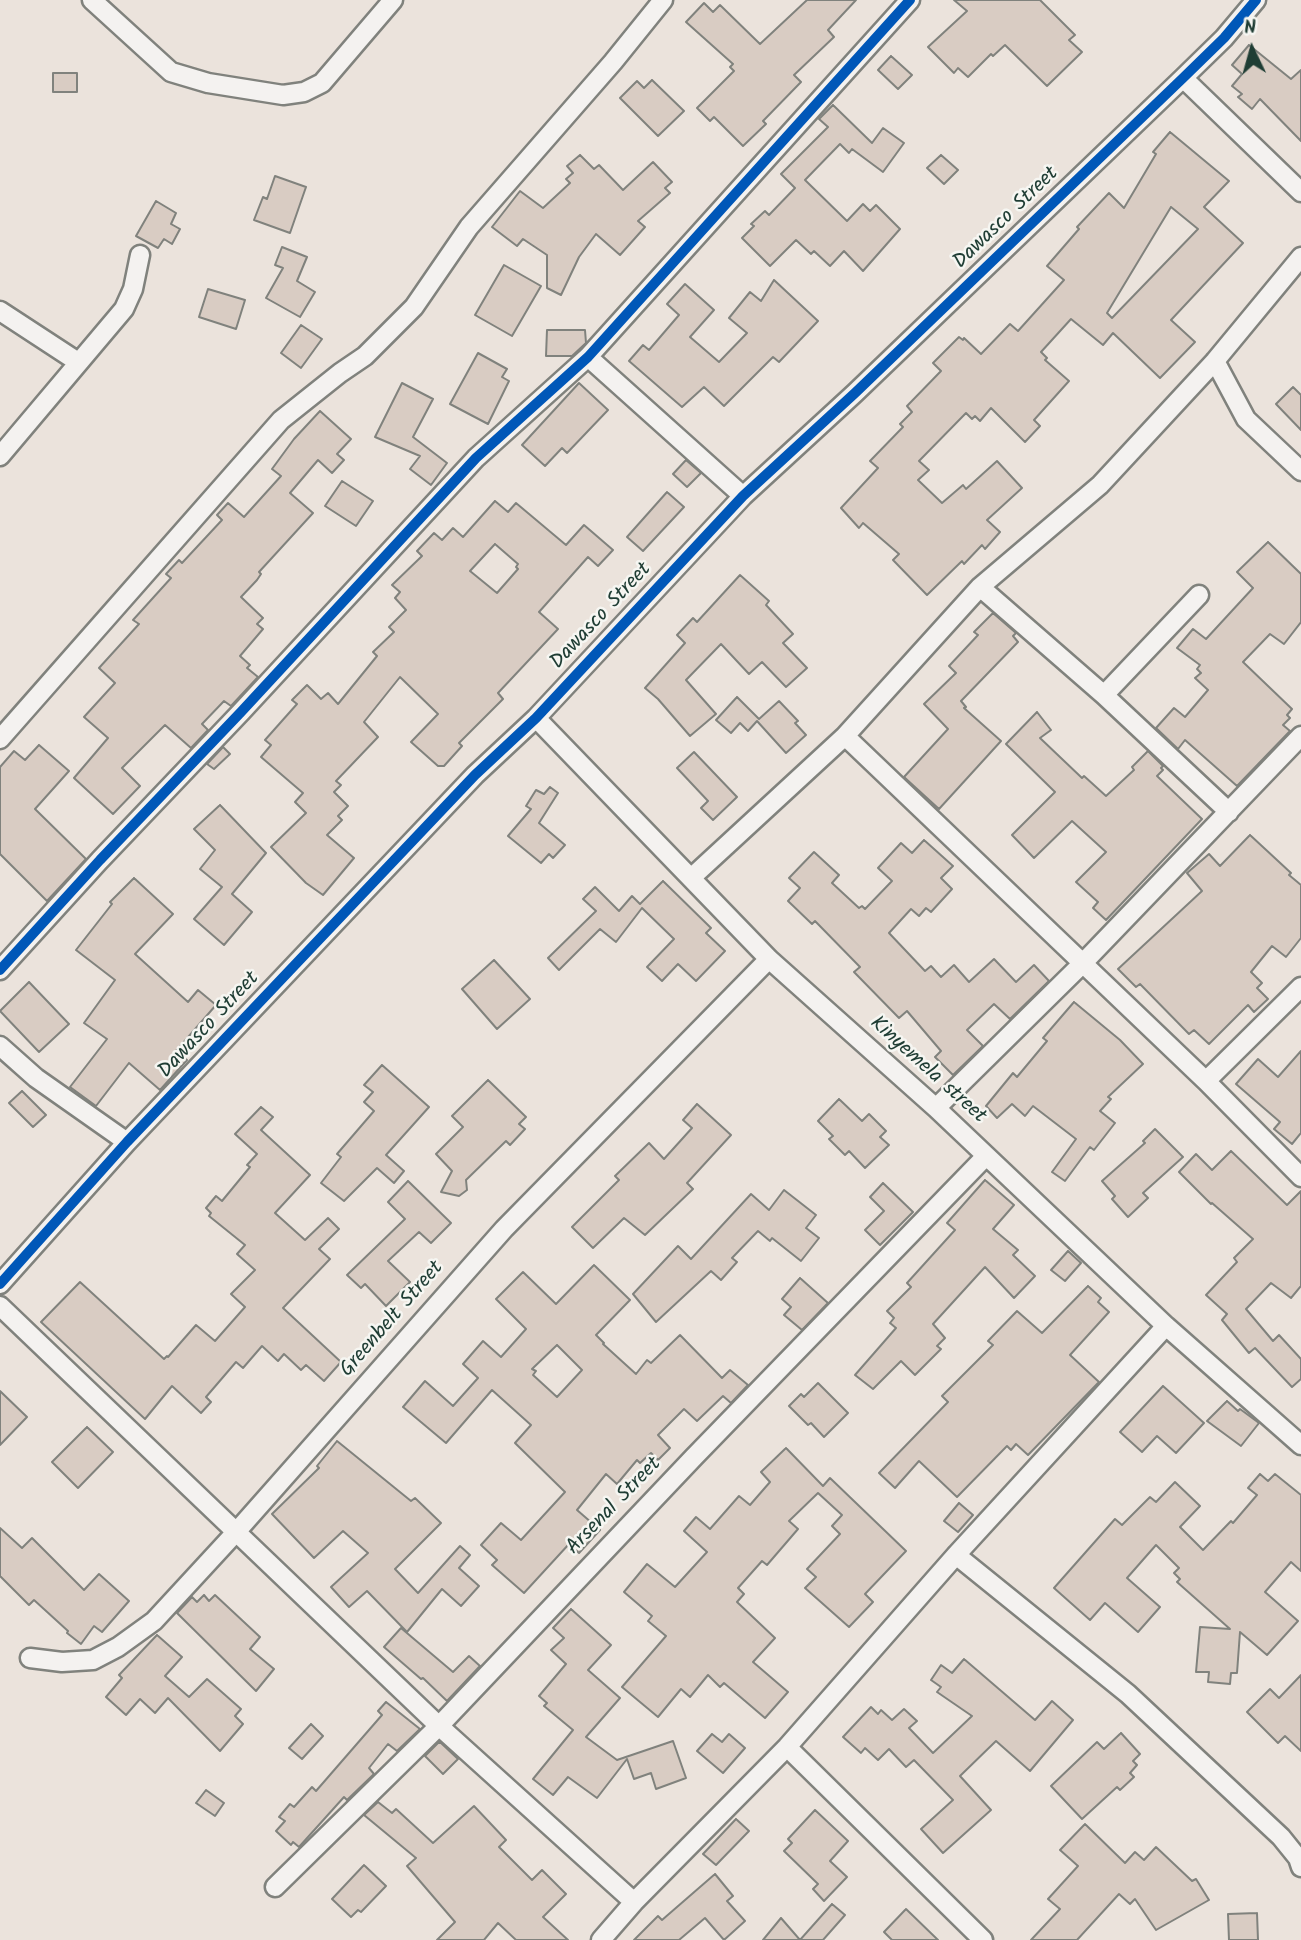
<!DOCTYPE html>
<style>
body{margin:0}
#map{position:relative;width:1301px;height:1940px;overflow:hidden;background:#ebe3dc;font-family:Kalam,sans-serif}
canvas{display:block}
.north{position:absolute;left:1217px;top:14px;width:70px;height:70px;-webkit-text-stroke:5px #f6f6f2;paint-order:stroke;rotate:355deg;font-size:19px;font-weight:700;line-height:28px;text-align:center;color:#1f3d34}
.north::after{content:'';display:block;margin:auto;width:24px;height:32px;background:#1f3d34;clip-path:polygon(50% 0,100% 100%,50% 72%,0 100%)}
</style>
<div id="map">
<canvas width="1301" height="1940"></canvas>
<div class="north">N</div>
</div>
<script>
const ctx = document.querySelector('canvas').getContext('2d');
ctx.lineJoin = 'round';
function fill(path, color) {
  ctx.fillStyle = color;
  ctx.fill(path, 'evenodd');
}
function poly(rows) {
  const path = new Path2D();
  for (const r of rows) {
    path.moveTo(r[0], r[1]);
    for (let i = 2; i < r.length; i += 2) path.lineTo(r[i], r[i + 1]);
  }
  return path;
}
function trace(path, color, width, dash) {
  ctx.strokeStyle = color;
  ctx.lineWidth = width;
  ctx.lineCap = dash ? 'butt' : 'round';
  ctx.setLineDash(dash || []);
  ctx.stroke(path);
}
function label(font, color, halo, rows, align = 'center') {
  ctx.font = font + ' Kalam,sans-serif';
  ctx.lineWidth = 5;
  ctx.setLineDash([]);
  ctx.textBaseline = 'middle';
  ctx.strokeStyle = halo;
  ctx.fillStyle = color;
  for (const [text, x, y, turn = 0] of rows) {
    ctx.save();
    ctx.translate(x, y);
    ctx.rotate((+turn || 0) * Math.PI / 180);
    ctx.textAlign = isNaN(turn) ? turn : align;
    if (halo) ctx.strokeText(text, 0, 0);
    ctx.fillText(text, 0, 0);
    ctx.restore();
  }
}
const building = poly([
 [807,0,856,0,828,30,834,37,794,75,801,82,763,121,766,124,743,146,714,117,710,121,697,108,734,71,730,67,733,64,686,22,704,3,713,12,720,5,760,44,807,0],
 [954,0,1040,0,1075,35,1069,40,1082,52,1047,86,1005,45,993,56,991,54,968,77,958,68,954,73,928,47,967,11,954,0],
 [1249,45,1291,79,1301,70,1301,141,1260,99,1252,109,1238,97,1242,94,1232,86,1242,74,1232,65,1249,45],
 [891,56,912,75,898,89,878,70,891,56],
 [53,73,77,73,77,92,53,92,53,73],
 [652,80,684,111,658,136,620,98,637,81,644,88,652,80],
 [833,105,872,143,883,128,904,143,883,172,852,149,849,153,840,144,805,180,847,221,863,204,870,211,876,205,900,229,863,271,844,251,830,266,814,251,811,254,796,240,770,266,742,238,754,226,751,224,765,211,769,215,795,188,781,174,828,127,819,119,833,105],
 [1170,132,1229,181,1204,207,1243,243,1171,320,1195,342,1160,378,1113,333,1103,345,1071,319,1041,352,1047,358,1045,360,1069,381,1034,420,1040,426,1025,442,991,408,980,421,975,416,972,419,966,413,919,461,929,470,918,480,942,503,963,485,966,489,997,461,1022,488,987,520,1000,532,985,549,982,545,964,564,962,561,927,595,893,560,899,554,863,523,859,528,841,508,878,468,870,461,903,427,900,424,912,412,907,406,941,371,933,363,959,337,963,340,964,338,981,354,1010,324,1018,331,1064,280,1047,266,1079,229,1077,227,1109,193,1124,208,1156,154,1153,152,1170,132],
 [1171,207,1198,229,1112,318,1107,313,1171,207],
 [580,155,594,169,599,165,623,190,653,162,672,182,665,188,670,193,638,221,645,227,620,255,596,234,579,257,561,295,547,288,547,255,523,239,517,246,492,227,520,191,543,208,570,183,566,179,573,173,567,166,580,155],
 [941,155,958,170,944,184,927,168,941,155],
 [275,176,306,187,290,233,254,220,263,197,267,199,275,176],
 [156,201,176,213,171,224,180,229,172,244,164,239,158,248,136,236,156,201],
 [282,247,307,257,297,281,315,292,300,317,266,298,283,268,275,265,282,247],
 [504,265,541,286,512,336,475,315,504,265],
 [774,280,818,321,779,362,773,357,724,406,704,387,682,407,629,361,643,345,649,350,679,315,667,304,685,284,714,310,690,337,719,362,747,333,729,318,750,292,761,301,774,280],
 [208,289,245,300,236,329,199,317,208,289],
 [301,325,322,339,301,368,281,353,301,325],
 [547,330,585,330,586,343,572,356,546,356,547,330],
 [478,353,507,369,502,377,509,381,488,424,450,404,478,353],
 [402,383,433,399,413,437,447,463,431,485,410,469,420,456,375,437,402,383],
 [579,383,608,410,567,453,562,448,545,466,522,445,579,383],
 [1293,387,1301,395,1301,430,1276,404,1293,387],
 [320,411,351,439,337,454,344,460,332,473,318,460,290,493,313,513,259,572,261,574,257,580,241,597,263,618,257,624,263,629,240,656,250,665,247,668,258,677,231,706,224,701,202,724,208,730,191,748,165,725,122,768,140,786,113,814,74,778,108,738,84,717,115,683,99,668,139,624,133,620,171,578,166,574,179,560,182,563,222,520,217,515,228,503,244,517,281,476,272,469,294,439,320,411],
 [686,460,701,473,687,487,673,474,686,460],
 [342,481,373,501,356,526,325,506,342,481],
 [667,492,684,507,643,551,627,537,667,492],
 [495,501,508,512,516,503,566,545,584,525,613,550,598,566,588,557,539,612,558,629,498,693,503,699,459,743,462,746,444,766,438,766,411,742,438,714,400,677,364,722,378,737,336,781,341,785,334,792,348,806,338,816,342,820,327,835,354,858,323,895,306,883,271,847,306,813,295,802,303,793,261,757,271,745,265,740,297,704,292,700,307,685,321,699,328,693,338,704,377,656,373,652,394,632,389,627,406,610,395,598,400,592,392,585,422,556,417,551,434,533,442,540,453,528,463,537,495,501],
 [495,544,518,564,516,567,518,569,497,593,470,571,495,544],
 [1268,542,1301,574,1301,622,1284,644,1270,634,1243,662,1292,709,1287,715,1290,718,1283,725,1290,731,1237,786,1185,740,1178,749,1156,728,1174,708,1185,717,1208,690,1195,678,1201,673,1197,669,1200,665,1177,648,1193,629,1206,639,1253,588,1237,572,1268,542],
 [740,575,769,601,766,605,793,634,783,643,807,668,786,687,762,662,749,674,721,644,686,680,716,714,690,736,658,699,645,688,685,643,677,635,693,618,697,622,740,575],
 [993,613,1016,633,1013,636,1018,642,961,701,966,707,964,708,1001,741,939,809,904,777,948,729,924,704,956,673,949,666,978,635,974,632,993,613],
 [737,697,759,719,779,701,798,721,795,723,806,735,786,753,757,721,748,731,740,723,731,733,716,720,737,697],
 [1037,712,1051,730,1040,738,1082,778,1084,776,1106,796,1134,770,1132,767,1148,751,1163,766,1161,768,1163,770,1157,776,1202,819,1106,920,1093,908,1098,902,1076,882,1106,852,1072,821,1034,858,1012,835,1055,792,1006,744,1037,712],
 [39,745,69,771,35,809,86,859,47,901,0,854,0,767,14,751,25,760,39,745],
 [223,747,230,754,214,769,207,764,223,747],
 [694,752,737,797,713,820,701,808,708,801,677,768,694,752],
 [550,787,558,793,539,823,565,845,553,858,549,854,541,863,508,836,531,809,526,806,536,790,544,794,550,787],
 [220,805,266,853,232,894,252,912,224,945,194,919,222,887,200,869,215,850,194,829,220,805],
 [1250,835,1291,873,1289,875,1301,885,1301,938,1286,957,1272,946,1251,972,1262,983,1257,988,1268,999,1254,1012,1248,1005,1209,1044,1194,1030,1189,1034,1140,984,1136,987,1118,969,1202,891,1187,873,1209,854,1220,866,1250,835],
 [924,840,953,866,941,878,952,889,931,912,926,908,919,916,911,909,889,933,925,971,931,966,941,977,954,965,969,982,994,959,1016,982,1034,965,1049,981,1010,1019,994,1004,967,1030,983,1046,953,1075,935,1057,941,1051,907,1011,899,1018,854,972,860,967,815,921,812,924,788,901,800,888,789,878,814,852,839,875,832,883,859,908,862,906,865,909,892,881,878,868,901,843,912,853,924,840],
 [134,878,173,914,135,954,188,1002,198,990,216,1005,176,1051,187,1060,160,1090,129,1063,96,1106,70,1087,107,1039,84,1023,115,980,76,950,112,904,110,902,134,878],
 [663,881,711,928,706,933,725,951,696,981,678,964,662,981,647,967,674,939,642,908,616,942,600,929,559,970,548,958,596,911,583,899,595,887,619,911,632,896,640,904,663,881],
 [494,960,530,999,497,1029,462,989,494,960],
 [29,982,69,1024,39,1052,0,1011,29,982],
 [1074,1002,1120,1040,1143,1064,1108,1097,1111,1099,1100,1111,1115,1123,1094,1150,1090,1147,1065,1181,1052,1172,1076,1139,1033,1106,1025,1116,1012,1104,997,1118,986,1106,1013,1073,1017,1077,1047,1041,1043,1038,1074,1002],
 [1301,1051,1301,1133,1292,1144,1274,1129,1280,1122,1236,1084,1258,1059,1278,1077,1301,1051],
 [382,1065,429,1107,386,1155,404,1171,394,1183,377,1168,344,1201,321,1183,341,1157,337,1154,374,1111,364,1102,373,1092,364,1085,382,1065],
 [488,1080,526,1117,519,1124,525,1129,510,1145,506,1141,466,1180,467,1190,459,1196,441,1192,452,1171,436,1154,463,1127,452,1116,488,1080],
 [22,1091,46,1115,33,1127,9,1103,22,1091],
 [839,1099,862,1121,869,1114,886,1131,880,1137,889,1145,865,1168,849,1151,845,1155,829,1139,833,1136,818,1121,839,1099],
 [697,1104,731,1135,687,1183,693,1189,645,1235,624,1218,593,1248,572,1227,619,1180,615,1176,649,1143,664,1159,692,1128,683,1120,697,1104],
 [261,1107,273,1117,261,1130,310,1175,275,1213,305,1240,328,1218,339,1229,319,1249,330,1259,283,1308,341,1362,324,1381,306,1365,301,1370,284,1354,278,1361,262,1346,243,1368,236,1362,206,1397,211,1402,201,1413,172,1386,145,1419,41,1322,80,1282,164,1359,167,1356,168,1357,196,1325,215,1341,245,1307,231,1294,255,1270,237,1254,245,1245,209,1216,211,1213,206,1208,216,1196,222,1201,250,1167,247,1165,257,1154,235,1134,261,1107],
 [1155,1129,1183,1157,1143,1193,1148,1198,1128,1217,1112,1199,1115,1196,1102,1181,1145,1143,1143,1141,1155,1129],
 [1231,1151,1287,1205,1301,1191,1301,1286,1291,1298,1271,1283,1246,1309,1273,1341,1279,1335,1301,1359,1301,1379,1292,1387,1255,1348,1249,1353,1222,1320,1227,1314,1206,1295,1237,1262,1234,1258,1253,1239,1212,1203,1211,1204,1179,1172,1196,1154,1212,1170,1231,1151],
 [985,1180,1014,1205,993,1229,1018,1250,1013,1255,1035,1276,1014,1298,985,1267,933,1324,945,1338,937,1346,941,1349,915,1375,901,1361,873,1389,855,1375,896,1328,890,1323,894,1318,887,1311,911,1287,907,1283,955,1230,947,1223,985,1180],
 [408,1181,451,1223,431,1243,419,1232,388,1261,410,1282,386,1306,365,1284,361,1288,347,1275,405,1219,388,1202,408,1181],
 [883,1183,913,1212,880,1245,865,1230,884,1211,870,1197,883,1183],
 [784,1190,816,1215,806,1228,819,1238,801,1261,772,1238,770,1241,758,1231,732,1258,737,1262,721,1280,711,1271,656,1322,633,1294,678,1246,691,1259,751,1194,769,1210,784,1190],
 [1068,1251,1081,1263,1065,1281,1051,1270,1068,1251],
 [594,1265,630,1300,596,1335,604,1343,603,1344,636,1374,647,1360,651,1363,680,1335,722,1378,730,1370,748,1385,731,1403,723,1396,697,1421,684,1409,658,1435,670,1448,658,1460,651,1453,640,1463,637,1460,617,1484,606,1474,577,1510,600,1530,579,1553,569,1544,524,1593,492,1565,497,1560,481,1545,501,1523,521,1540,565,1492,515,1443,531,1425,492,1390,446,1443,403,1407,425,1381,453,1406,478,1378,463,1364,483,1341,501,1357,526,1329,496,1299,523,1272,556,1304,594,1265],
 [557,1345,582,1370,557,1397,533,1375,536,1371,532,1369,557,1345],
 [800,1278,828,1303,802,1330,784,1315,791,1307,782,1299,800,1278],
 [1088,1286,1101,1298,1098,1302,1109,1312,1070,1355,1099,1382,1028,1455,1016,1444,1011,1450,1007,1446,957,1497,919,1461,895,1488,879,1473,948,1402,942,1396,993,1345,988,1341,1017,1311,1042,1333,1088,1286],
 [818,1383,848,1413,824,1437,811,1423,808,1425,789,1406,801,1394,804,1397,818,1383],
 [1163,1386,1204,1423,1176,1453,1157,1436,1142,1452,1120,1432,1163,1386],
 [0,1391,27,1417,0,1445,0,1391],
 [1227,1401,1238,1411,1240,1409,1259,1423,1241,1446,1207,1421,1227,1401],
 [87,1427,113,1452,78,1488,52,1462,87,1427],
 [337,1441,411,1501,415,1498,441,1523,395,1569,418,1593,460,1546,470,1555,459,1568,479,1586,461,1606,442,1589,407,1632,367,1591,349,1607,331,1587,368,1553,343,1531,314,1558,272,1514,319,1468,317,1466,337,1441],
 [786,1448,823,1486,830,1478,906,1551,865,1594,873,1602,849,1627,805,1588,816,1577,807,1569,840,1534,832,1526,842,1515,818,1493,789,1521,798,1529,767,1565,762,1561,738,1588,744,1594,737,1602,775,1638,753,1662,788,1692,765,1718,724,1683,720,1687,708,1675,690,1697,681,1689,658,1717,622,1687,666,1636,648,1621,652,1616,624,1592,647,1564,675,1587,707,1552,684,1531,696,1517,710,1529,739,1496,750,1505,770,1482,761,1472,786,1448],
 [1260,1474,1268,1481,1275,1474,1301,1495,1301,1571,1291,1562,1265,1592,1298,1621,1267,1655,1240,1632,1237,1673,1231,1673,1230,1684,1208,1682,1209,1672,1196,1672,1200,1627,1230,1629,1177,1582,1180,1579,1174,1573,1179,1568,1156,1545,1127,1578,1160,1607,1138,1632,1105,1603,1090,1620,1054,1588,1115,1519,1122,1525,1150,1497,1156,1502,1175,1482,1200,1506,1180,1527,1203,1550,1231,1521,1233,1523,1257,1495,1248,1488,1260,1474],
 [959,1503,973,1515,958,1532,944,1521,959,1503],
 [0,1528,22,1548,32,1538,84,1590,99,1574,129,1601,102,1632,94,1626,81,1644,67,1633,68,1631,34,1600,29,1605,0,1576,0,1528],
 [204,1595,209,1601,215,1595,260,1637,250,1649,274,1669,256,1691,177,1613,192,1597,197,1602,204,1595],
 [571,1609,611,1645,588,1670,620,1698,586,1737,617,1760,673,1741,686,1778,656,1789,651,1773,634,1779,627,1759,597,1798,568,1777,553,1795,533,1779,573,1730,544,1706,547,1703,539,1696,566,1664,551,1650,564,1638,553,1628,571,1609],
 [401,1628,453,1672,469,1656,480,1666,447,1701,423,1678,421,1679,384,1647,401,1628],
 [157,1635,182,1657,165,1676,189,1697,207,1679,241,1709,235,1716,243,1724,220,1751,168,1698,155,1713,140,1699,126,1715,106,1697,122,1678,119,1675,157,1635],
 [964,1659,1035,1720,1052,1701,1073,1720,1030,1771,996,1741,960,1776,991,1810,943,1853,921,1829,953,1800,914,1760,906,1767,889,1749,878,1760,865,1748,861,1753,843,1737,871,1707,878,1714,881,1710,892,1720,904,1709,917,1721,909,1728,933,1753,972,1716,937,1692,941,1687,931,1680,941,1665,952,1673,964,1659],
 [1301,1675,1301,1751,1285,1736,1278,1743,1247,1712,1270,1689,1279,1698,1301,1675],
 [386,1702,420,1729,397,1751,388,1744,369,1768,374,1774,347,1800,344,1797,299,1847,293,1842,291,1845,276,1831,285,1821,279,1817,290,1804,294,1807,312,1787,316,1791,382,1715,378,1711,386,1702],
 [311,1724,323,1736,302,1759,289,1748,311,1724],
 [1121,1733,1140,1754,1133,1761,1137,1765,1130,1773,1134,1777,1120,1790,1117,1787,1082,1819,1051,1786,1097,1742,1104,1749,1121,1733],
 [712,1734,722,1742,729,1734,745,1748,723,1773,697,1751,712,1734],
 [438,1743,441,1743,458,1759,443,1774,425,1756,438,1743],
 [206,1790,224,1803,215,1816,196,1803,206,1790],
 [378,1802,392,1813,396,1809,433,1843,474,1806,506,1840,499,1847,532,1880,542,1870,566,1894,543,1917,568,1940,516,1940,498,1923,484,1940,437,1940,455,1922,407,1866,416,1858,364,1815,378,1802],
 [815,1810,848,1841,830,1861,847,1877,824,1901,813,1889,818,1884,784,1851,792,1843,788,1839,815,1810],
 [736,1819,749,1831,716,1865,703,1854,736,1819],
 [1085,1824,1125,1863,1135,1852,1144,1860,1156,1847,1192,1881,1196,1879,1209,1900,1156,1930,1135,1899,1130,1904,1119,1894,1077,1940,1031,1940,1060,1909,1048,1899,1078,1866,1060,1850,1085,1824],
 [364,1865,386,1886,361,1912,358,1910,351,1917,332,1899,364,1865],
 [715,1874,733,1896,727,1901,745,1921,724,1940,705,1918,679,1940,634,1940,658,1916,662,1920,715,1874],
 [832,1904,845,1915,823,1940,800,1940,832,1904],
 [906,1909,938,1940,892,1940,884,1932,906,1909],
 [1257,1913,1258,1940,1229,1940,1228,1914,1257,1913],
 [781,1918,800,1940,763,1940,781,1918]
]);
fill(building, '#d9ccc3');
trace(building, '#80827d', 2);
const minor = poly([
 [92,0,171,72,208,83,283,95,304,92,322,83,393,0],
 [1183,78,1301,192],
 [0,311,78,362],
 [588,357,743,496],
 [1215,361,1246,419,1301,471],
 [0,456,124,309,133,289,140,255],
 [980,587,1104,695,1229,812],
 [1104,695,1199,595],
 [536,718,769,959,936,1108,1166,1326,1301,1445],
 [845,736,1206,1081,1301,1177],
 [0,739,281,420,340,373,365,356,414,307,469,227,613,62,663,0],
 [691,878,845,736,980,587,1100,485,1215,361,1301,257],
 [0,970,100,860,241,712,476,458,588,357,910,0],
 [0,1046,36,1078,127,1142],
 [1206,1081,1301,987],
 [936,1108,1082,964,1301,736],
 [0,1284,127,1142,475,775,536,718,743,496,855,393,1183,78,1224,38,1256,0],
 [0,1306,439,1726,634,1902],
 [956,1555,1128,1694,1281,1837,1298,1858,1301,1867],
 [30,1658,62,1662,93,1660,118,1647,154,1621,237,1531,504,1229,769,959],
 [787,1747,983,1940],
 [275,1887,439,1726,694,1457,986,1156],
 [601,1940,634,1902,787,1747,956,1555,1166,1326]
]);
trace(minor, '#80827d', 23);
trace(minor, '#f4f2f0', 18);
trace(poly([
 [0,970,100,860,241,712,476,458,588,357,910,0],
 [0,1284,127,1142,475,775,536,718,743,496,855,393,1183,78,1224,38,1256,0]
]), '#0057b8', 10);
label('21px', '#1f3d34', '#f6f6f2', [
 ["Dawasco Street",1007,219,-44],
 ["Dawasco Street",602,617,-47],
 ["Dawasco Street",210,1026,-47],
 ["Kinyemela street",927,1071,42],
 ["Greenbelt Street",393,1320,-49],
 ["Arsenal Street",615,1507,-46]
]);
</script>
